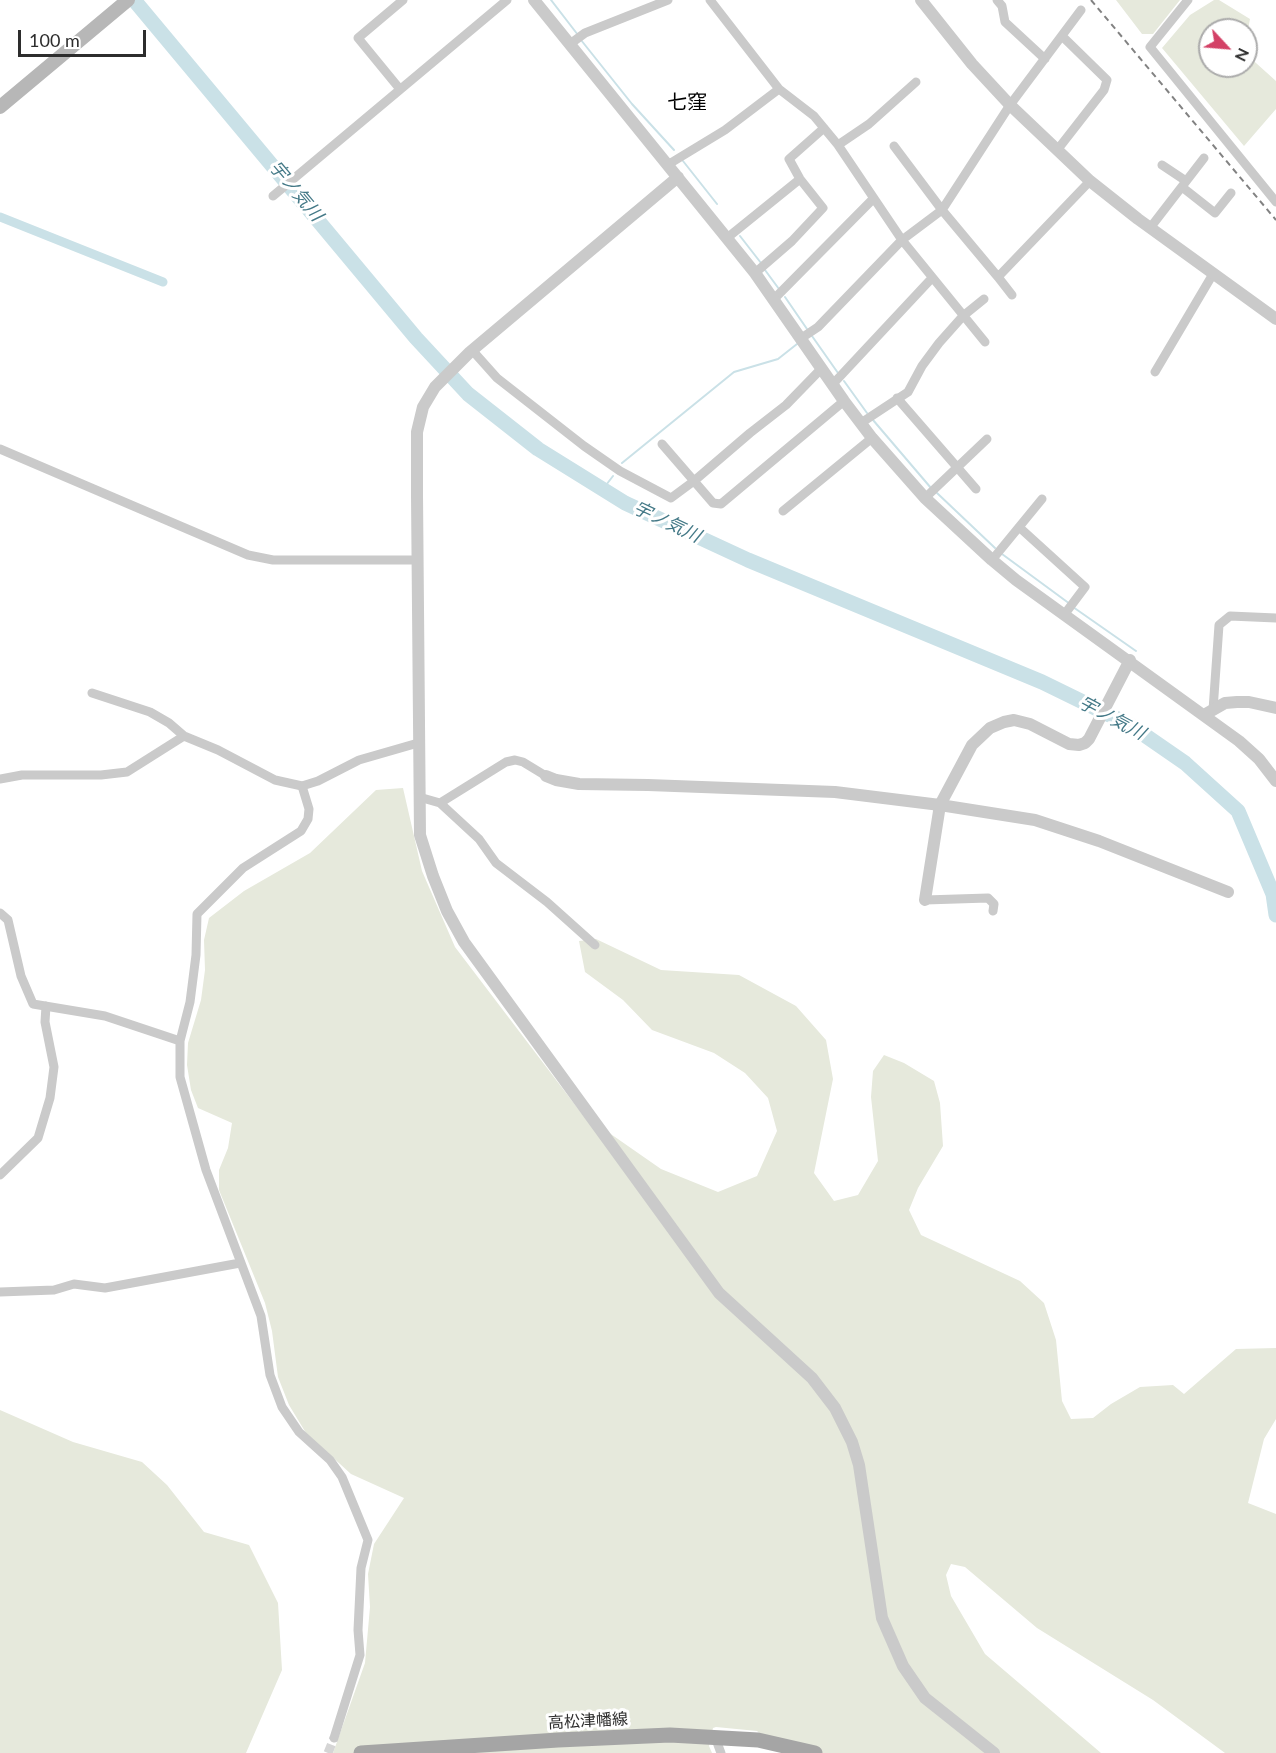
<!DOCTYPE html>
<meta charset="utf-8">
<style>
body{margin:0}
#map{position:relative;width:1276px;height:1753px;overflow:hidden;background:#fff;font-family:Lato,sans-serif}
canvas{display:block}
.north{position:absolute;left:1198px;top:18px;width:60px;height:60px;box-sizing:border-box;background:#fff;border:2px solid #ababab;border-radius:50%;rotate:116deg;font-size:16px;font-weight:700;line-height:24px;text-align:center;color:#2d2d2d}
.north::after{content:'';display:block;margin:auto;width:21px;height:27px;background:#d34166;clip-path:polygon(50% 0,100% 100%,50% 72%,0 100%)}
.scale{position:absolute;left:18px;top:30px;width:128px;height:27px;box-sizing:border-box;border:3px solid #2d2d2d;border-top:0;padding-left:8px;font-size:18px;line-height:21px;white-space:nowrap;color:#2d2d2d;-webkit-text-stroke:4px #fff;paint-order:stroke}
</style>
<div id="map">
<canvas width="1276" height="1753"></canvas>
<div class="north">N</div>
<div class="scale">100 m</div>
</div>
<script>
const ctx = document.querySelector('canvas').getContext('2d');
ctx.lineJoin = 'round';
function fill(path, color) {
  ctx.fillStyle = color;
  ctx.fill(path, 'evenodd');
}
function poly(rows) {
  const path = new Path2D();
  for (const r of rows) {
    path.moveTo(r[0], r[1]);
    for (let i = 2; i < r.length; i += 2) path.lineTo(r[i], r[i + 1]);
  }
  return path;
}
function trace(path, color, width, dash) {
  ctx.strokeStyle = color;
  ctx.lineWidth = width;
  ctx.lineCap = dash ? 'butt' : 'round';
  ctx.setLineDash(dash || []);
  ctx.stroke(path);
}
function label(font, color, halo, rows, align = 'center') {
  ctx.font = font + ' Lato,"Noto Sans JP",sans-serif';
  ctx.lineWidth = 6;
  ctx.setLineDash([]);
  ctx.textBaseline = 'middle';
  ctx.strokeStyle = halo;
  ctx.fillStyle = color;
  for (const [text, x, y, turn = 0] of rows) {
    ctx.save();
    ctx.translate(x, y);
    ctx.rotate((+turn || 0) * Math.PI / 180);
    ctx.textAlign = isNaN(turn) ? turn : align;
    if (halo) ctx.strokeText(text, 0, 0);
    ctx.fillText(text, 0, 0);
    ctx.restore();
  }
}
fill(poly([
 [1116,0,1180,0,1153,34,1142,34],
 [1214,0,1219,0,1250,19,1246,40,1246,30,1210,30,1210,66,1246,66,1246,54,1276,81,1276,109,1244,146,1162,48,1190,15],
 [403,788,422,871,455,947,582,1114,661,1169,718,1192,757,1176,777,1131,768,1098,745,1073,714,1053,652,1030,623,1000,585,972,579,941,596,939,661,970,739,975,796,1006,826,1040,833,1079,814,1173,834,1201,858,1195,878,1161,871,1097,873,1071,884,1055,904,1063,934,1081,940,1103,943,1146,918,1188,909,1210,921,1235,1020,1281,1044,1303,1056,1340,1062,1401,1071,1419,1093,1418,1111,1404,1140,1387,1173,1385,1184,1394,1236,1349,1276,1348,1276,1419,1264,1439,1248,1503,1276,1514,1276,1753,1225,1753,1153,1700,1037,1628,965,1567,951,1564,946,1575,951,1596,985,1654,1101,1753,782,1753,757,1731,716,1727,713,1728,709,1746,712,1753,333,1753,365,1663,370,1607,368,1574,374,1544,404,1498,351,1474,306,1433,289,1405,278,1377,272,1331,265,1303,219,1190,219,1170,228,1148,232,1123,198,1108,191,1090,187,1065,188,1043,201,1000,205,970,204,940,209,918,244,891,310,853,376,790],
 [0,1410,73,1442,142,1462,167,1485,204,1532,249,1545,278,1603,282,1670,246,1753,0,1753]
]), '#e6e9dc');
trace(poly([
 [551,0,578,35],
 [581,40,632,104,674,150],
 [683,161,717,204],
 [740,236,761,263],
 [765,270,779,289],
 [785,297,807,329],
 [812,336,838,373],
 [844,381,867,413],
 [873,420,931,488],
 [622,463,734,372,778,359,797,344],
 [603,489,613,476],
 [937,493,995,548],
 [1002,554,1070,604],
 [1073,607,1136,651]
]), '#cae1e7', 2);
trace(poly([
 [0,217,163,282]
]), '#cae1e7', 9);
trace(poly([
 [134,0,416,338,468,394,538,449,625,503,748,560,1042,682,1130,725,1185,763,1238,811,1273,894,1276,915]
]), '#cae1e7', 15);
trace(poly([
 [328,1753,334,1738]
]), '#d5d5d5', 9, [9, 4.5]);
trace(poly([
 [710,0,779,89,814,116,838,145,902,240,985,342],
 [997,0,1002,6,1005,22,1045,59],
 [1188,0,1150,47,1276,202],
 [570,44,585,33,668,0],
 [399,88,358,38,403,0],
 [838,145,869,124,916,82],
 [894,146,942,210,998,277,1090,181],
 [1058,149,1104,90,1107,80,1062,36],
 [669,164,725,130,779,89],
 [1162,165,1186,181],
 [1182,187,1215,213,1231,193],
 [273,196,507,0],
 [1150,228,1204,158],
 [727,238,800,179],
 [755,273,792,241,823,208,800,179,789,159,824,128],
 [998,277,1012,295],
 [773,300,873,199],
 [800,339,818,327,902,240,942,210,1010,105,1081,10],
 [472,350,497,378,584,446,620,471,671,498,694,481,750,433,786,405,821,369],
 [1155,372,1213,274],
 [832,385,932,278],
 [897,398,976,489],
 [861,423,908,392,922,366,939,343,963,316,984,299],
 [662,444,713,503,721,504,844,401],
 [0,449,248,555,273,560,417,560],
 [925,498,987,439],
 [783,511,872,438],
 [1019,527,1085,587,1064,615],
 [992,560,1042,499],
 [92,693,150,712,169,723,184,736,218,750,275,780,302,786,318,781,359,760,418,743],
 [1213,710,1219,625,1230,616,1276,618],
 [0,779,22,775,101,775,127,772,184,736],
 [419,797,440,803,506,762,515,760,523,762,546,776],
 [440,803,479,839,496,863,547,902,595,945],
 [925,900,988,898,994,904,993,911],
 [0,913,8,920,21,976,33,1004,105,1016,180,1041,180,1077,206,1170,261,1316,270,1375,282,1407,299,1432,330,1460,342,1477,368,1540,361,1568,358,1630,360,1655,334,1738],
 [180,1041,190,1002,196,955,197,914,243,868,301,831,308,819,309,809,302,786],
 [0,1175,38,1138,50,1098,54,1067,45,1022,46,1006],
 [0,1292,54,1290,74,1284,105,1288,240,1263],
 [715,1737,721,1753]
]), '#cacaca', 9);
trace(poly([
 [534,0,755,273,844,401,872,438,925,498,992,560,1016,580,1239,741,1259,759,1276,781],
 [921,0,972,64,1010,105,1090,181,1138,219,1276,319],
 [678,177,470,352,435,387,423,407,417,432,417,495,420,835,433,876,447,911,464,942,719,1293,812,1378,835,1408,852,1442,859,1465,882,1618,903,1666,925,1698,994,1753],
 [1204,715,1225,703,1237,702,1249,702,1276,708],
 [546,776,556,780,579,784,648,785,835,792,940,805,1035,820,1099,841,1228,892],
 [925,900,940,805,972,745,990,728,1004,722,1014,720,1030,724,1069,744,1079,745,1085,743,1089,739,1130,660]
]), '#cacaca', 12);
trace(poly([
 [0,107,128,0]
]), '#b7b7b7', 14);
trace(poly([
 [361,1753,558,1740,670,1735,758,1740,815,1753]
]), '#a5a5a5', 15);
trace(poly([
 [1091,0,1276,220]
]), '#828282', 2, [6, 4.5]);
label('16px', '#2d2d2d', '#fff', [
 ["高松津幡線",588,1721,-3]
]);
label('italic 18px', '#447987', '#fff', [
 ["宇ノ気川",296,191,50],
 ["宇ノ気川",667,522,25],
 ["宇ノ気川",1112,718,28]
]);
label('20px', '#000', '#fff', [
 ["七窪",687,103]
]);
</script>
